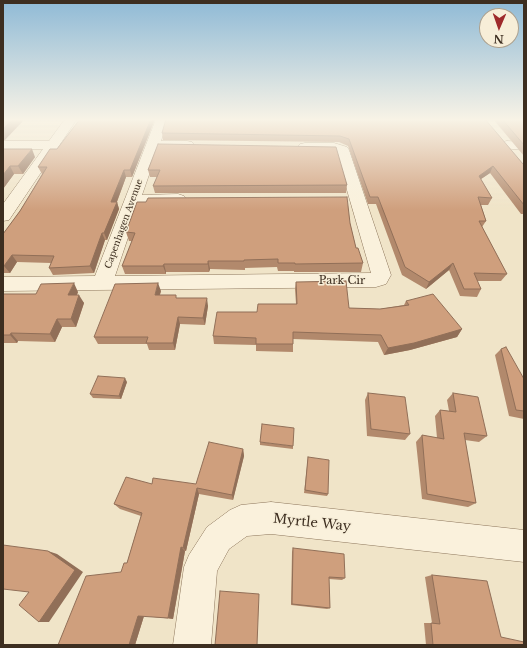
<!DOCTYPE html>
<style>
body{margin:0}
#map{position:relative;width:527px;height:648px;overflow:hidden;background:#f0e4c8;font-family:"Libre Baskerville",serif}
canvas{display:block}
.frame{position:absolute;inset:0;border:4px solid #3d2e20;pointer-events:none}
.north{position:absolute;left:479px;top:8px;width:40px;height:40px;box-sizing:border-box;background:#f7eed8;border:1px solid #ada18e;border-radius:50%;rotate:182deg;font-size:11px;font-weight:700;line-height:16px;text-align:center;color:#3d2e20}
.north::after{content:'';display:block;margin:auto;width:14px;height:18px;background:#9e2a2b;clip-path:polygon(50% 0,100% 100%,50% 72%,0 100%)}
</style>
<div id="map">
<canvas width="527" height="648"></canvas>
<div class="frame"></div>
<div class="north">N</div>
</div>
<script>
const ctx = document.querySelector('canvas').getContext('2d');
ctx.lineJoin = 'round';
function poly(rows) {
  const path = new Path2D();
  for (const r of rows) {
    path.moveTo(r[0], r[1]);
    for (let i = 2; i < r.length; i += 2) path.lineTo(r[i], r[i + 1]);
  }
  return path;
}
function trace(path, color, width, dash) {
  ctx.strokeStyle = color;
  ctx.lineWidth = width;
  ctx.lineCap = dash ? 'butt' : 'round';
  ctx.setLineDash(dash || []);
  ctx.stroke(path);
}
function fill(path, color) {
  ctx.fillStyle = color;
  ctx.fill(path, 'evenodd');
}
function label(font, color, halo, rows, align = 'center') {
  ctx.font = font + ' "Libre Baskerville",serif';
  ctx.lineWidth = 3;
  ctx.setLineDash([]);
  ctx.textBaseline = 'middle';
  ctx.strokeStyle = halo;
  ctx.fillStyle = color;
  for (const [text, x, y, turn = 0] of rows) {
    ctx.save();
    ctx.translate(x, y);
    ctx.rotate((+turn || 0) * Math.PI / 180);
    ctx.textAlign = isNaN(turn) ? turn : align;
    if (halo) ctx.strokeText(text, 0, 0);
    ctx.fillText(text, 0, 0);
    ctx.restore();
  }
}
const minor = poly([
 [65,119,77,119,9,220,3,221,3,204,43,149,3,149,3,141,49,141,65,119],
 [156,119,168,119,161,141,187,141,192,142,194,145,192,148,187,149,158,149,142,195,178,194,184,196,186,199,184,202,178,204,139,205,115,276,371,273,336,152,305,151,300,150,298,147,300,144,305,143,334,143,347,147,349,150,391,275,386,284,376,287,3,291,3,277,95,276,156,119],
 [507,141,524,142,524,150,502,148,500,145,502,142,507,141],
 [271,502,524,530,524,562,271,534,247,536,229,549,217,571,211,645,173,645,184,567,189,555,207,527,230,510,241,505,271,502]
]);
trace(minor, '#8d765c', 1);
fill(minor, '#faf1dc');
fill(poly([
 [80,119,155,119,132,177,126,177,117,202,119,209,107,240,105,240,94,273,53,275,49,268,51,263,17,262,10,273,3,273,3,234,20,211,42,174,38,167,57,149],
 [485,119,523,164,524,164,524,216,523,214,521,214,490,173,481,179,492,198,488,205,481,205,486,221,482,227,507,274,501,281,477,281,481,289,477,297,460,296,449,270,426,289,402,275,376,204,368,204,348,146,339,142,163,140,162,133],
 [493,119,524,119,524,156],
 [158,144,347,185,346,193,155,193,153,186,157,177,150,177,148,170],
 [3,149,35,157,23,174,14,174,3,189],
 [350,223,356,248,363,263,361,272,294,272,294,271,278,271,277,267,245,268,245,270,210,269,209,272,166,272,166,274,125,274,122,266,132,241,129,241,126,232],
 [296,282,349,308,380,309,404,305,406,301,462,329,457,337,410,350,384,355,378,342,293,339,293,352,256,351,256,345,214,344,213,336,257,312,296,304,295,289],
 [161,291,160,295,177,298,208,306,205,325,180,324,175,350,149,350,147,344,98,344,94,337],
 [78,292,77,295,84,303,76,327,62,327,55,342,18,341,17,343,3,343,3,344,3,294,36,294],
 [501,349,524,379,524,419,509,416,495,355],
 [127,382,121,399,93,398,90,394],
 [368,393,410,434,405,440,367,436,365,400],
 [453,393,487,436,479,442,465,440,476,503,468,507,422,499,416,442,422,435,437,438,435,416,440,410,449,411,447,400],
 [260,442,293,446,293,449,260,445],
 [243,449,244,456,233,500,199,494,186,551,185,551,173,619,144,616,135,645,58,645,121,572,127,563,141,516,120,509,114,504,152,484,196,484],
 [308,457,328,494,327,496,304,493],
 [293,548,345,578,342,580,329,579,330,608,327,609,291,605,292,552],
 [432,575,501,637,524,645,426,645,424,623,432,623,425,577]
]), '#b2896c');
fill(poly([
 [13,119,25,119,5,140,3,140,3,129],
 [151,119,155,119,132,177,130,170],
 [32,149,35,157,23,174,18,166],
 [10,166,14,174,3,189,3,175],
 [493,166,490,173,475,183,479,176],
 [124,170,126,177,116,204,117,202,119,209,107,240,104,233,111,202],
 [102,233,105,240,94,273,90,266],
 [12,255,17,262,10,273,4,266],
 [208,261,210,269,209,272,208,264],
 [453,263,449,270,426,289,429,282],
 [164,264,166,272,166,274,163,266],
 [74,283,78,292,73,303,68,295],
 [158,283,161,291,157,302,155,295],
 [79,295,84,303,76,327,71,319],
 [207,298,208,306,205,325,203,318],
 [178,317,180,324,175,350,173,343],
 [57,319,62,327,55,342,50,334],
 [462,329,457,337,410,350,384,355,388,348],
 [11,333,18,341,17,343,10,335],
 [125,378,127,382,121,399,119,396],
 [243,449,244,456,233,500,232,495],
 [197,488,199,494,186,551,183,548],
 [181,547,185,551,173,619,168,618],
 [48,551,57,554,83,572,49,622,39,622],
 [138,616,144,616,135,645,129,645]
]), '#916f58');
const building = poly([
 [3,119,13,119,3,129,3,119],
 [80,119,151,119,130,170,124,170,111,202,117,202,104,233,102,233,90,266,49,268,54,256,12,255,4,266,3,266,3,234,20,211,47,167,38,167,50,149,57,149,80,119],
 [166,119,485,119,523,164,524,164,524,205,493,166,479,176,492,198,478,197,486,221,479,221,507,274,474,273,481,289,464,289,453,263,429,282,405,267,378,197,370,197,349,139,340,136,162,133,166,119],
 [502,119,524,119,524,145,502,119],
 [158,144,336,147,347,185,153,186,160,170,148,170,158,144],
 [3,149,32,149,18,166,10,166,3,175,3,149],
 [347,197,350,223,356,248,358,248,363,263,295,264,295,263,278,263,278,259,244,260,244,261,208,261,208,264,164,264,163,266,122,266,135,233,126,232,137,202,146,202,148,198,347,197],
 [346,281,349,308,380,309,409,305,406,301,433,294,462,329,414,343,388,348,381,335,293,332,293,344,256,344,256,338,213,336,217,312,257,312,258,304,297,304,296,282,346,281],
 [74,283,68,295,79,295,71,319,57,319,50,334,11,333,10,335,3,335,3,294,36,294,41,284,74,283],
 [158,283,155,295,176,295,176,298,207,298,203,318,178,317,173,343,146,343,148,337,94,337,115,284,158,283],
 [506,347,524,379,524,411,516,410,501,349,506,347],
 [98,376,125,378,119,396,90,394,98,376],
 [368,393,405,397,410,434,371,429,368,393],
 [453,393,478,397,487,436,464,433,476,503,427,494,422,435,444,439,440,410,456,412,453,393],
 [262,424,294,428,293,446,260,442,262,424],
 [209,442,243,449,232,495,197,488,183,548,181,547,168,618,138,616,129,645,58,645,86,576,121,572,124,563,127,563,142,513,114,504,126,477,152,484,153,478,196,484,209,442],
 [308,457,329,460,328,494,305,490,308,457],
 [3,545,48,551,75,570,39,622,19,605,29,592,3,589,3,545],
 [293,548,344,554,345,578,329,577,330,608,292,604,293,548],
 [432,575,487,581,501,637,524,642,524,645,433,645,431,623,440,624,432,575],
 [220,591,259,594,257,645,215,645,220,591]
]);
fill(building, '#cf9f7d');
trace(building, '#916f58', 1);
const sky = ctx.createLinearGradient(0, 0, 0, 210);
sky.addColorStop(0, '#8fbad6');
sky.addColorStop(0.57, '#f8f3e6');
sky.addColorStop(1, '#f8f3e600');
ctx.fillStyle = sky;
ctx.fillRect(0, 0, 527, 210);
label('9px', '#3d2e20', '#f7eed8', [
 ["Capenhagen Avenue",124,224,-70]
]);
label('11px', '#3d2e20', '#f7eed8', [
 ["Park Cir",342,281]
]);
label('13px', '#3d2e20', '#f7eed8', [
 ["Myrtle Way",312,523,6]
]);
</script>
